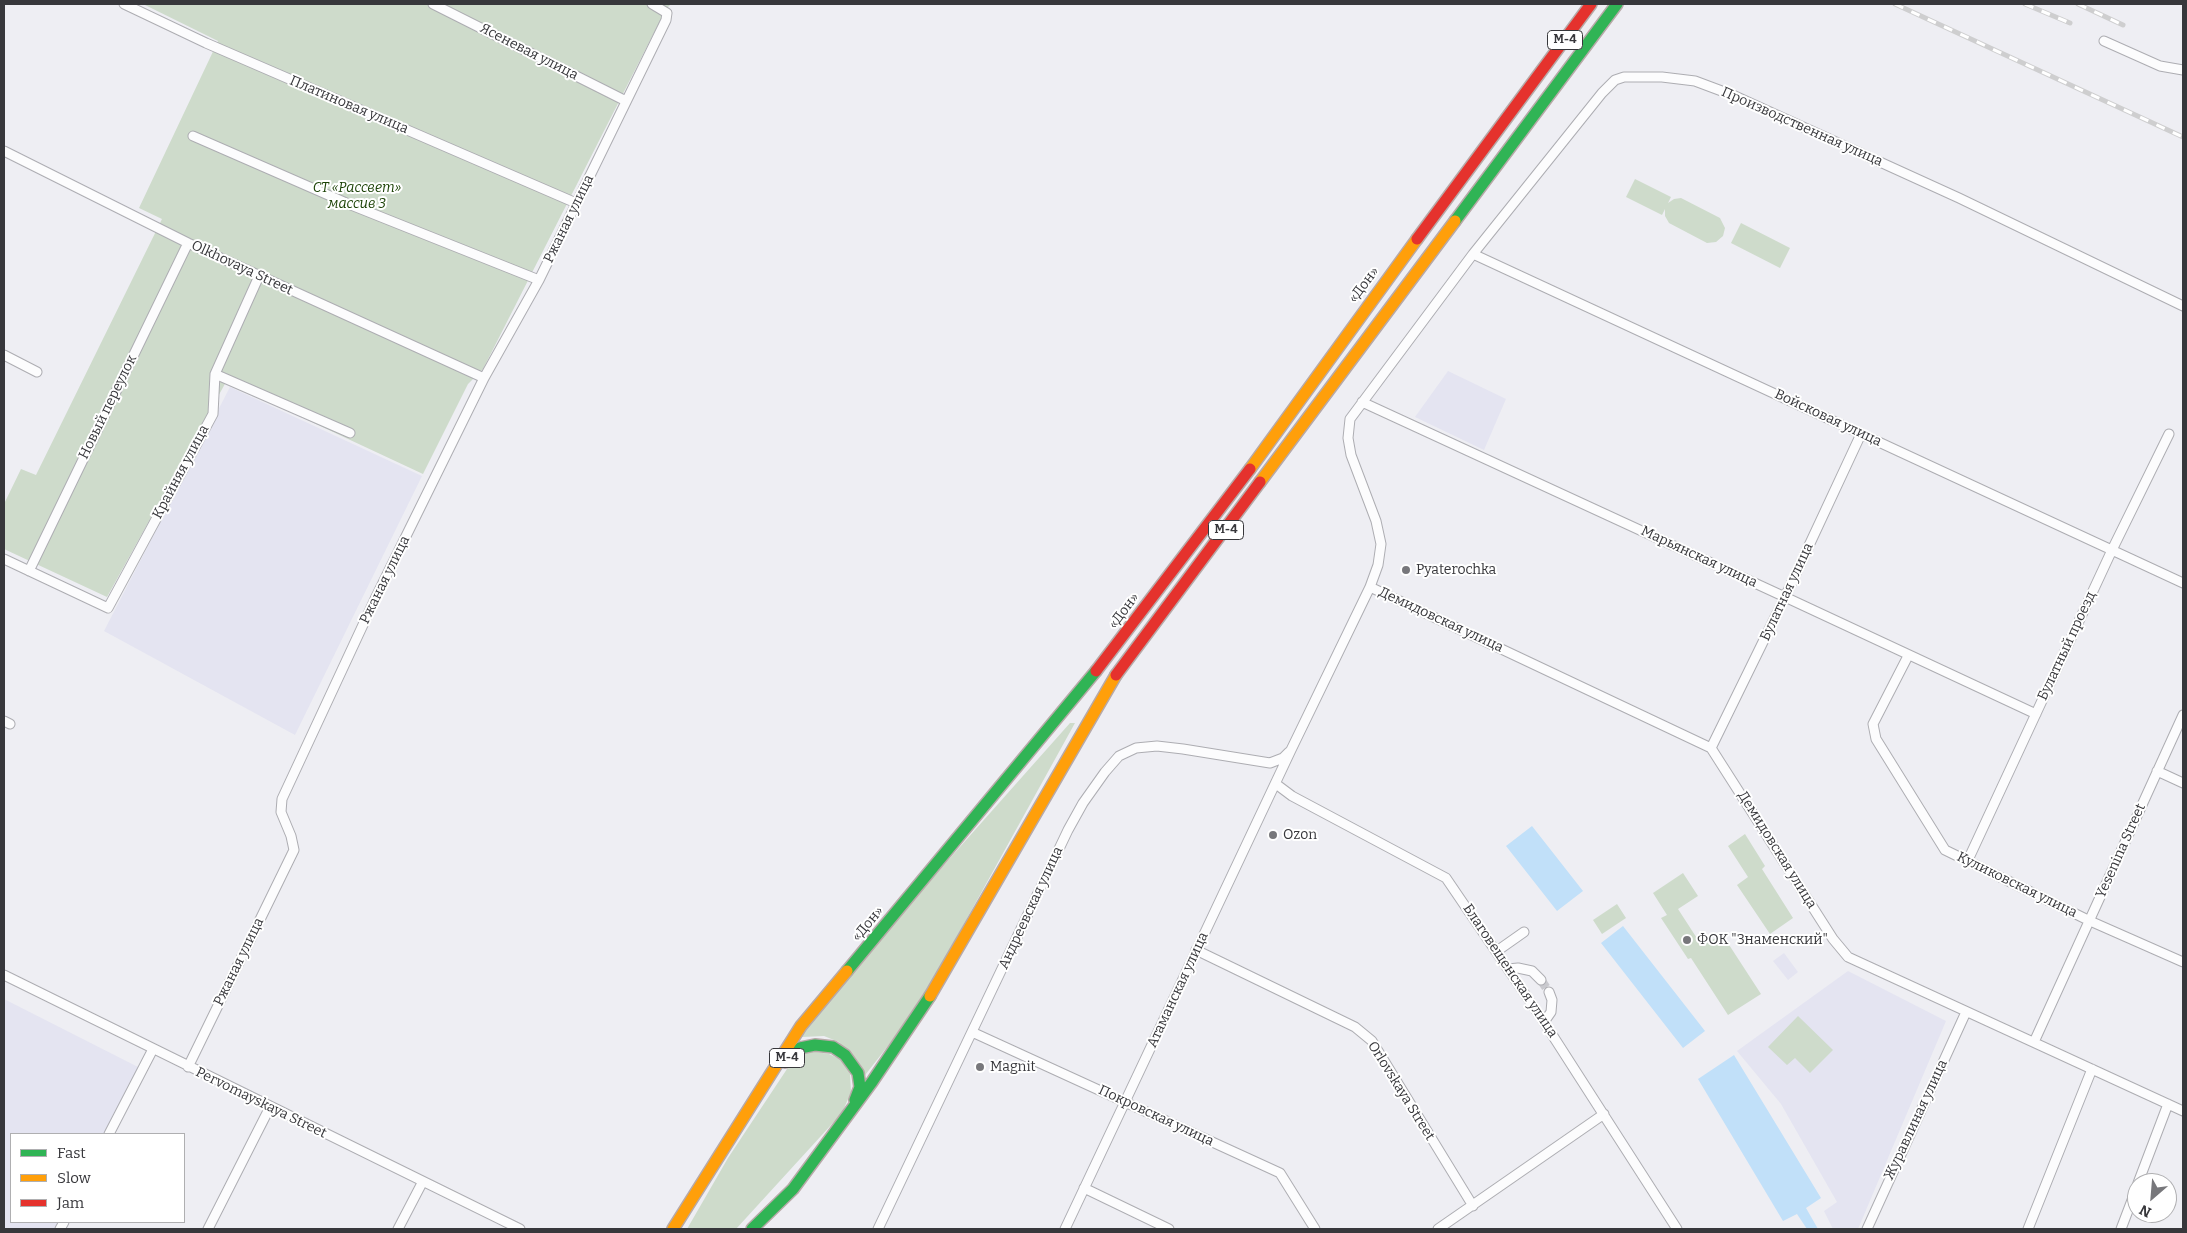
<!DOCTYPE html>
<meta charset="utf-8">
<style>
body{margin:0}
#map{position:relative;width:2187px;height:1233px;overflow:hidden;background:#eeeef3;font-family:Bitter,serif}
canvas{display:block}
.frame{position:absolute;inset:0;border:5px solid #37373b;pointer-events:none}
.legend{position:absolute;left:10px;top:1133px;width:175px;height:90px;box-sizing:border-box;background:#fff;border:1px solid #afafb1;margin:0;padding:6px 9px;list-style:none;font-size:15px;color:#37373b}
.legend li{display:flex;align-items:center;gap:10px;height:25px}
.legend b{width:25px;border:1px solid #afafb1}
.north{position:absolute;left:2127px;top:1173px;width:50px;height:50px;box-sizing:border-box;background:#fff;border:1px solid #afafb1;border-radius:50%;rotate:207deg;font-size:14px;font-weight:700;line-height:20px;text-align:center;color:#37373b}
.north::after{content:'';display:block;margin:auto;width:18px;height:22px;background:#77777b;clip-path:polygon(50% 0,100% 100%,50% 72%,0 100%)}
</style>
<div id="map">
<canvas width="2187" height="1233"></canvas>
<div class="frame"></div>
<ul class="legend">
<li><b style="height:6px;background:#30b455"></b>Fast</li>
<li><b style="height:6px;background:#ff9f0a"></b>Slow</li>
<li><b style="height:6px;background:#e5322d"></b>Jam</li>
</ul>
<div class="north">N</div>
</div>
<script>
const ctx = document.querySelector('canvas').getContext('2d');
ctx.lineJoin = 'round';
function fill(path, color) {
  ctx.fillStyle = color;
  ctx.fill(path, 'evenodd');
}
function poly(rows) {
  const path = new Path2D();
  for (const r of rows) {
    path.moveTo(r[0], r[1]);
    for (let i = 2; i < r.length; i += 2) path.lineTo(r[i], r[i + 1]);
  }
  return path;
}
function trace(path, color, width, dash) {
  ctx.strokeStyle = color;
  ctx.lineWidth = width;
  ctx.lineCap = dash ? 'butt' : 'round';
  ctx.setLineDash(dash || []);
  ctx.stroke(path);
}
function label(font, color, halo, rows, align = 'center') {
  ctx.font = font + ' Bitter,serif';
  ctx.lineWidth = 4;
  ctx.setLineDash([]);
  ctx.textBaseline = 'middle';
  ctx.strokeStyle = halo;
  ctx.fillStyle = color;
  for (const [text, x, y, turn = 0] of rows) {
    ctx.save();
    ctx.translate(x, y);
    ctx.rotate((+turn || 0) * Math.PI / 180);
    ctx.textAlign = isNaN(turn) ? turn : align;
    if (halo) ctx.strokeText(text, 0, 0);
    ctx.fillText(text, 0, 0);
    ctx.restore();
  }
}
fill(poly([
 [1448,371,1506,399,1484,450,1415,417],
 [230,387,422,476,295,735,104,631],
 [1784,953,1798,972,1788,980,1773,961],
 [1848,971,1946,1021,1858,1229,1833,1229,1824,1211,1837,1202,1781,1104,1737,1051],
 [4,999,140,1068,106,1134,11,1134,11,1222,61,1222,57,1229,4,1229]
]), '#e4e4f1');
fill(poly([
 [143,4,671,4,666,9,483,369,468,384,423,474,226,382,107,597,4,549,4,504,21,469,36,475,162,219,139,208,218,41],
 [1635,179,1671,197,1668,203,1674,199,1681,198,1720,218,1725,228,1723,236,1716,242,1707,243,1669,223,1665,216,1665,209,1662,215,1626,197],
 [1741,223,1790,248,1780,268,1731,243],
 [1070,723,1075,723,934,978,891,1042,862,1079,839,1042,824,1036,802,1037,800,1034,871,947],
 [1745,834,1765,866,1762,869,1793,918,1770,934,1737,885,1748,877,1728,846],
 [1683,873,1698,896,1678,909,1702,946,1722,934,1761,994,1728,1015,1691,958,1688,959,1661,918,1667,915,1653,893],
 [1617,904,1626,918,1602,934,1593,920],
 [1798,1016,1833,1050,1810,1073,1795,1058,1787,1065,1768,1047],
 [810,1051,829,1054,844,1061,850,1074,851,1092,842,1113,736,1229,687,1229,728,1158,787,1069,796,1058]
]), '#cedbcb');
fill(poly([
 [1532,826,1583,891,1557,911,1506,846],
 [1623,926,1705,1031,1683,1048,1601,943],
 [1734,1055,1821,1198,1806,1208,1818,1229,1807,1229,1797,1214,1783,1221,1698,1079]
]), '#c1e0f9');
trace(poly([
 [1541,980,1549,992]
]), '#c9c9ce', 9, [9, 4.5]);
const street = poly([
 [124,4,206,43,576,203],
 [433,4,626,101],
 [2104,41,2160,66,2183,70],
 [193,136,351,205,539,280],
 [4,151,188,243,484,378],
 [1473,254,2183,583],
 [4,355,37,372],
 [215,374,350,433],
 [1362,402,1785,597,2036,714],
 [4,559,108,608,213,414,215,374,259,276],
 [29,571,188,243],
 [1370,587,1711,748,1833,939,1848,957,2183,1111],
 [1908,656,1873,724,1876,739,1945,850,2090,921,2183,962],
 [4,721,10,724],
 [1711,748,1785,597,1861,434],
 [2157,771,2183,783],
 [1276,784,1292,796,1446,878,1544,1022,1677,1229],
 [1968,860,2112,550,2169,434],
 [1196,950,1355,1027,1372,1041,1473,1206],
 [1497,951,1524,932],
 [1508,969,1518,968,1532,971,1541,980],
 [4,975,520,1229],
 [1544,1022,1551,1012,1552,1000,1549,992],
 [972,1032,1280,1173,1315,1229],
 [2034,1042,2183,715],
 [188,1067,294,850,291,836,281,812,282,799,375,599,484,378,539,280,666,20,667,13,652,4],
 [109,1134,153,1049],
 [2138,1183,2168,1104],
 [1084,1188,1169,1229],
 [60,1229,64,1222],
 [208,1229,270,1107],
 [398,1229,422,1183],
 [878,1229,1068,830,1083,803,1105,772,1119,756,1136,748,1157,746,1183,749,1270,763,1283,758,1289,752],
 [1065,1229,1291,750,1370,587,1378,565,1381,544,1376,521,1351,455,1348,438,1350,419,1473,254,1602,93,1615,80,1624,77,1662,77,1695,81,1735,96,1959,198,2183,306],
 [1438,1229,1604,1114],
 [1867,1229,1966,1012],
 [2028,1229,2092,1069],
 [2121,1229,2137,1187]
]);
const fast = poly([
 [1455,221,1617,4],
 [847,971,1096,671],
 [785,1062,800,1048,815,1045,833,1047,845,1055,858,1073,860,1087,855,1100],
 [752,1229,793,1189,872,1082,930,996]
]);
const slow = poly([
 [1250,469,1417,239],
 [1260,482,1455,221],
 [930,996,1116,675],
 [673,1229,801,1026,847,971]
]);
const jam = poly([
 [1417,239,1591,4],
 [1096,671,1250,469],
 [1116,675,1260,482]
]);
trace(street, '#adadb2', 11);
trace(fast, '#b7a9a8', 14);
trace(slow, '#b7a9a8', 14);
trace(jam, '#b7a9a8', 14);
trace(street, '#fcfcfd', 9);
trace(fast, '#30b455', 11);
trace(slow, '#ff9f0a', 11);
trace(jam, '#e5322d', 11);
const rail = poly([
 [1895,4,2183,137],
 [2025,4,2070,23],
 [2078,4,2123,25]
]);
trace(rail, '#cececf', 5);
trace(rail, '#fff', 3, [9]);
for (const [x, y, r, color] of [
 [1406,570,5,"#77777b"],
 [1273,835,5,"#77777b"],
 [1687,940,5,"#77777b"],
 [980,1067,5,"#77777b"]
]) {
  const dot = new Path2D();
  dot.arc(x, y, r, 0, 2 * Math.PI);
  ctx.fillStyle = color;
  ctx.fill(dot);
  trace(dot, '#fff', 2);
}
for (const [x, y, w] of [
 [1565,40,35],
 [1226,530,35],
 [787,1058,35]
]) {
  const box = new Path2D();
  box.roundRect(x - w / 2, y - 9.5, w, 19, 4);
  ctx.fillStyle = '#fff';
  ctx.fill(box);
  trace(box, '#37373b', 1);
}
label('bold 12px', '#37373b', null, [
 ["М-4",1565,40],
 ["М-4",1226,530],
 ["М-4",787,1058]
]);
label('14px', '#37373b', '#fff', [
 ["Ясеневая улица",529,52,27],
 ["Платиновая улица",349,105,23],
 ["Производственная улица",1802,127,24],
 ["Ржаная улица",569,219,-64],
 ["Olkhovaya Street",242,268,25],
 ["«Дон»",1364,285,-53],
 ["Новый переулок",108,407,-64],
 ["Войсковая улица",1828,418,25],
 ["Крайняя улица",181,472,-62],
 ["Марьянская улица",1699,557,25],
 ["Ржаная улица",385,580,-64],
 ["Булатная улица",1787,592,-65],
 ["«Дон»",1124,611,-53],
 ["Демидовская улица",1441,620,25],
 ["Булатный проезд",2067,646,-65],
 ["Демидовская улица",1777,850,58],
 ["Yesenina Street",2121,851,-66],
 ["Куликовская улица",2017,885,26],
 ["Андреевская улица",1031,908,-65],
 ["«Дон»",868,924,-50],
 ["Ржаная улица",239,962,-64],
 ["Благовещенская улица",1510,971,56],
 ["Атаманская улица",1178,990,-65],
 ["Orlovskaya Street",1401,1091,58],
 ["Pervomayskaya Street",261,1103,26],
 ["Покровская улица",1156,1116,25],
 ["Журавлиная улица",1916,1120,-65]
]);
label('italic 14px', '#1c4206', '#fff', [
 ["СТ «Рассвет»",357,188],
 ["массив 3",357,204]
]);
label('14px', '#37373b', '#fff', [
 ["Pyaterochka",1416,570],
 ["Ozon",1283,835],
 ["ФОК \"Знаменский\"",1697,940],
 ["Magnit",990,1067]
], 'left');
</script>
